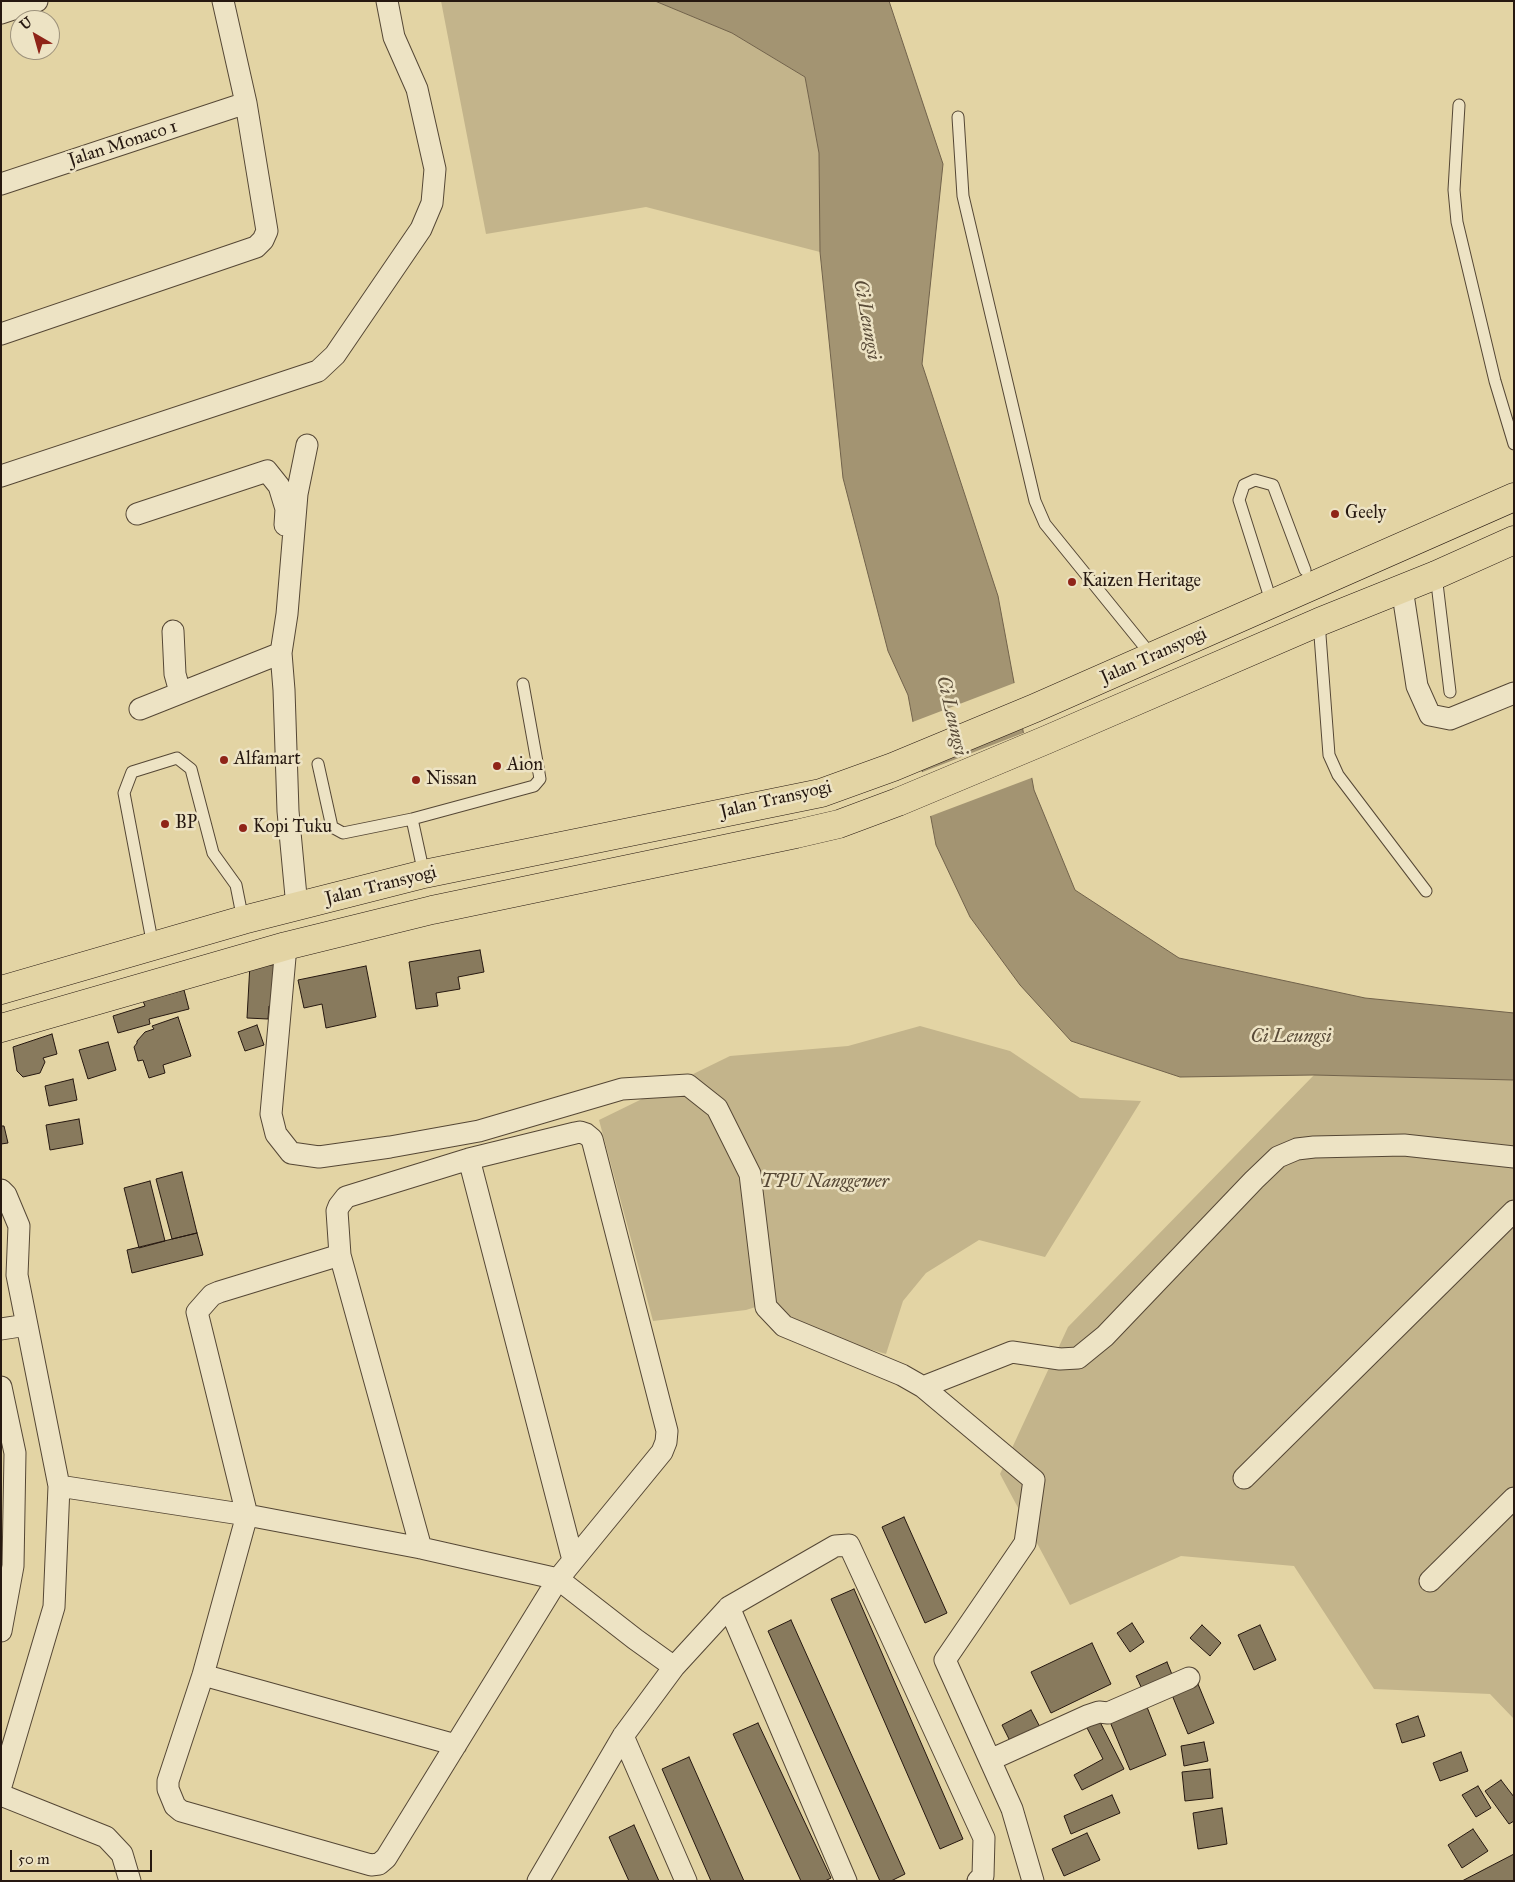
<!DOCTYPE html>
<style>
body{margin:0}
#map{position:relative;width:1515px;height:1882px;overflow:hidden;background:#e3d4a4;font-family:"IM FELL Great Primer",serif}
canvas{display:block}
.frame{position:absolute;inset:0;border:2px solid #261810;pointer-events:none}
.north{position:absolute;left:10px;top:10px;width:50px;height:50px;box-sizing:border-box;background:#ede3c4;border:1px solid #9d927c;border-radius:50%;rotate:322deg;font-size:14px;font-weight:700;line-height:20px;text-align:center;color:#261810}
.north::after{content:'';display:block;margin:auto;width:18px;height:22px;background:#8f2418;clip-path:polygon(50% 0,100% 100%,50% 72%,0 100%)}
.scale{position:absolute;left:10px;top:1850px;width:142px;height:22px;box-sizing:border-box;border:2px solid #261810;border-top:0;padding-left:6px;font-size:15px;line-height:18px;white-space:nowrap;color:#261810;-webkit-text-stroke:4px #ede3c4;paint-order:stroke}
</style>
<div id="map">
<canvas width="1515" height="1882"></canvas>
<div class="frame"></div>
<div class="north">U</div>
<div class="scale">50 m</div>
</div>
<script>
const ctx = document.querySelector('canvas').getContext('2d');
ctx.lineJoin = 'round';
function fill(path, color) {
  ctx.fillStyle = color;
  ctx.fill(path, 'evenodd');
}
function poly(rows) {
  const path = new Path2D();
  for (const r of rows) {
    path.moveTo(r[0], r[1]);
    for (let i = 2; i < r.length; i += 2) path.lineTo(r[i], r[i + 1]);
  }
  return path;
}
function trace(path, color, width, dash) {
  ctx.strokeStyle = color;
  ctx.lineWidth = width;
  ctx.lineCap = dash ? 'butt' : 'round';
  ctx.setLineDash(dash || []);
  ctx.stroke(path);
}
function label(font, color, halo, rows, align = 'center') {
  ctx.font = font + ' "IM FELL Great Primer",serif';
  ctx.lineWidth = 5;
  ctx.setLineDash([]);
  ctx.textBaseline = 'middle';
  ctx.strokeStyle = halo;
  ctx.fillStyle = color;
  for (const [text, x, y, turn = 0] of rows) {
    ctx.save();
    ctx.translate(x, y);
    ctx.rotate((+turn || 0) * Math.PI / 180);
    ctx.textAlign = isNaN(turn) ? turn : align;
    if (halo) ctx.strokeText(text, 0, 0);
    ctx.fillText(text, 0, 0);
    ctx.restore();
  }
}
fill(poly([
 [441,1,655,1,732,33,805,77,819,153,820,252,646,207,486,234],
 [920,1026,1010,1051,1080,1098,1141,1101,1045,1257,979,1240,926,1273,903,1301,886,1354,808,1331,765,1304,746,1310,653,1321,599,1120,730,1056,848,1046],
 [1314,1075,1514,1080,1514,1719,1490,1694,1374,1689,1294,1566,1181,1556,1070,1605,1000,1474,1068,1327]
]), '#c3b48b');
const water = poly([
 [655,1,889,1,943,164,922,364,998,596,1034,790,1075,890,1179,958,1365,998,1514,1013,1514,1080,1314,1075,1180,1077,1071,1041,1020,985,970,917,936,845,908,695,888,651,843,478,820,252,819,153,805,77,732,33,655,1]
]);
fill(water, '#a39472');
trace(water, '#71624b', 1);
fill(poly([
 [1017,682,1025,727,919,767,910,723],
 [1026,732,1034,777,928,817,920,773]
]), '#e3d4a4');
const building = poly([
 [480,950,484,972,458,977,460,989,436,993,438,1006,416,1009,409,962,480,950],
 [250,964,277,965,275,1006,269,1006,268,1019,247,1018,250,964],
 [366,966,376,1017,326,1028,322,1004,304,1008,298,980,366,966],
 [184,990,189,1009,149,1019,150,1024,118,1033,113,1016,145,1006,143,1001,184,990],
 [178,1017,191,1056,163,1065,165,1073,149,1078,143,1060,138,1061,134,1047,137,1043,137,1041,145,1032,154,1029,152,1026,178,1017],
 [257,1025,264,1045,245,1051,238,1032,257,1025],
 [52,1034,57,1054,43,1058,45,1062,40,1073,23,1077,17,1071,13,1047,52,1034],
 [108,1042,116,1070,88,1079,79,1050,108,1042],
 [73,1079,77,1100,49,1106,45,1086,73,1079],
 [79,1119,83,1144,50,1150,46,1125,79,1119],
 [1,1126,4,1126,8,1143,1,1144,1,1126],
 [182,1172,197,1233,172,1239,156,1179,182,1172],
 [150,1181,165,1241,139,1248,124,1188,150,1181],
 [197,1233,203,1255,132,1273,127,1250,197,1233],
 [904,1517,947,1613,925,1623,882,1527,904,1517],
 [854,1589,963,1839,940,1849,831,1599,854,1589],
 [791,1620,905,1874,891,1881,880,1881,768,1631,791,1620],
 [1132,1623,1144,1642,1130,1652,1117,1633,1132,1623],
 [1202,1625,1221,1643,1210,1656,1190,1638,1202,1625],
 [1260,1625,1276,1660,1254,1670,1238,1635,1260,1625],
 [1092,1643,1111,1684,1051,1713,1031,1672,1092,1643],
 [1167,1662,1173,1677,1143,1691,1136,1676,1167,1662],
 [1198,1684,1214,1723,1188,1734,1172,1695,1198,1684],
 [1145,1702,1166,1755,1130,1770,1108,1717,1145,1702],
 [1031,1710,1041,1729,1012,1745,1002,1725,1031,1710],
 [1418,1716,1425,1736,1402,1743,1396,1724,1418,1716],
 [1098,1718,1124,1769,1082,1790,1074,1775,1103,1759,1085,1724,1098,1718],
 [758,1723,831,1878,825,1881,801,1881,733,1734,758,1723],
 [1204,1742,1208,1761,1184,1766,1181,1746,1204,1742],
 [1461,1752,1468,1771,1440,1781,1433,1763,1461,1752],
 [689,1757,744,1881,711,1881,662,1769,689,1757],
 [1210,1769,1213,1798,1185,1801,1182,1772,1210,1769],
 [1501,1780,1514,1797,1514,1821,1509,1824,1485,1791,1501,1780],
 [1478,1786,1491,1808,1476,1817,1462,1795,1478,1786],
 [1112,1795,1120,1813,1071,1834,1064,1816,1112,1795],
 [1222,1808,1227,1844,1198,1849,1193,1813,1222,1808],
 [634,1825,659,1881,629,1881,609,1837,634,1825],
 [1473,1829,1488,1851,1462,1868,1448,1845,1473,1829],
 [1087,1833,1100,1860,1064,1876,1052,1849,1087,1833],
 [1514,1854,1514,1881,1462,1881,1514,1854]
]);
fill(building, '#887a5d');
trace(building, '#261810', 1);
const service = poly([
 [1459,105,1454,190,1457,222,1495,381,1514,444],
 [958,117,963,196,1035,501,1045,524,1152,656],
 [1436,575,1450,692],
 [1272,604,1239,500,1244,485,1255,480,1273,485,1305,570],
 [1319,622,1329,755,1338,775,1426,891],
 [318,764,332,827,343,833,412,819,534,786,540,779,539,773,523,684],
 [412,819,424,874],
 [153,946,124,793,132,772,177,758,191,769,213,853,236,885,243,920]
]);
const minor = poly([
 [1,13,37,1],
 [1,184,246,103],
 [1,334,256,247,263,240,267,231,246,103,223,1],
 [1,476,318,371,335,355,421,229,432,203,435,169,417,89,394,37,387,1],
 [137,514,267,471,279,486,286,509,285,525],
 [1402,588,1417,686,1430,715,1450,719,1514,693],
 [173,631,175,674,180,692],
 [140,709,281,653],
 [297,907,288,811,284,690,281,653,287,614,297,494,307,445],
 [286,946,271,1114,276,1134,291,1153,319,1157,390,1147,479,1131,622,1089,688,1085,717,1108,750,1174,766,1307,784,1326,902,1375,923,1387,1034,1480,1025,1543,945,1660,1012,1809,1033,1881],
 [469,1159,573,1560],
 [1,1190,6,1195,19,1226,17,1275,59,1486,54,1607,1,1786],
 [340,1255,219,1292,212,1295,197,1312,247,1515,203,1675,168,1781,168,1789,175,1806,181,1811,371,1865,379,1864,386,1858,558,1579,662,1452,666,1442,667,1431,592,1139,586,1134,580,1132,575,1133,469,1159,346,1197,339,1206,337,1211,340,1255,421,1548],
 [1,1329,27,1325],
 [1,1387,15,1453,13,1566,1,1631],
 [923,1387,1012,1352,1060,1359,1078,1358,1105,1336,1254,1180,1278,1157,1297,1149,1314,1147,1404,1145,1514,1157],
 [1244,1478,1514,1211],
 [59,1486,247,1515,421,1548,558,1579,635,1639,674,1667],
 [1430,1581,1514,1498],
 [729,1607,846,1881],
 [203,1675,456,1745],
 [623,1736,686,1881],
 [990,1760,1087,1716,1099,1712,1108,1713,1189,1678],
 [1,1795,106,1837,122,1854,130,1881],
 [538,1881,623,1736,674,1667,729,1607,835,1546,849,1545,984,1838,983,1876,978,1881]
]);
const trunk = poly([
 [1,990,243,920,424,874,821,793,893,767,1035,708,1514,497],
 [1,1028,286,946,432,910,796,834,839,824,898,802,1046,740,1319,622,1436,575,1514,540]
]);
trace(service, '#554735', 13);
trace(minor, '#554735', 23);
trace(trunk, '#261810', 29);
trace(service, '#ede3c4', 11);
trace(minor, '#ede3c4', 21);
trace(trunk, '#e3d4a4', 28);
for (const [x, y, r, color] of [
 [1335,514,5,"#8f2418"],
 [1072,582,5,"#8f2418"],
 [224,760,5,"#8f2418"],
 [497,766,5,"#8f2418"],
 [416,780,5,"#8f2418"],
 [165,824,5,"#8f2418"],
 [243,828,5,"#8f2418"]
]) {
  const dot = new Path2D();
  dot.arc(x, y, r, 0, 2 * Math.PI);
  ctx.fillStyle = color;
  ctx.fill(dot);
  trace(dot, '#ede3c4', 2);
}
label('18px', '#261810', '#ede3c4', [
 ["Jalan Monaco 1",123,144,-18],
 ["Jalan Transyogi",1154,656,-24],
 ["Jalan Transyogi",776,800,-13],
 ["Jalan Transyogi",381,886,-14]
]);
label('18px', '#261810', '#ede3c4', [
 ["Geely",1345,514],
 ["Kaizen Heritage",1082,582],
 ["Alfamart",234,760],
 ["Aion",507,766],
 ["Nissan",426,780],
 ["BP",175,824],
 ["Kopi Tuku",253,828]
], 'left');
label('italic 18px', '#554735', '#ede3c4', [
 ["TPU Nanggewer",825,1183]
]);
label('italic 19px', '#584a37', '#ede3c4', [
 ["Ci Leungsi",866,320,80],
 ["Ci Leungsi",951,716,77],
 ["Ci Leungsi",1291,1037]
]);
</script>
